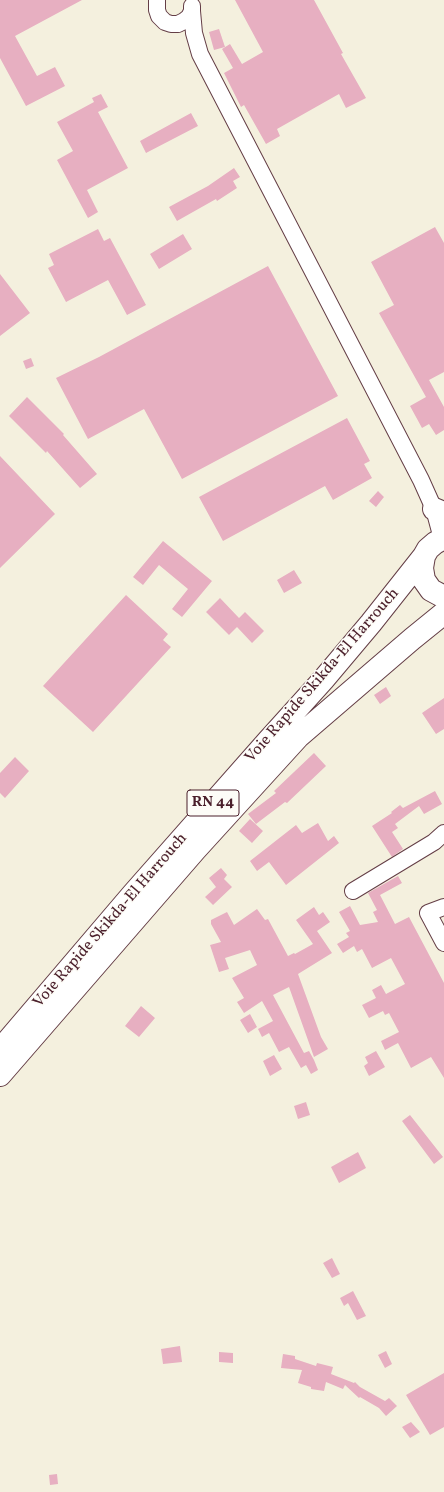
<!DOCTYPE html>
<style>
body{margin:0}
canvas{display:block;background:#f4f0de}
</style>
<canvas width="444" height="1492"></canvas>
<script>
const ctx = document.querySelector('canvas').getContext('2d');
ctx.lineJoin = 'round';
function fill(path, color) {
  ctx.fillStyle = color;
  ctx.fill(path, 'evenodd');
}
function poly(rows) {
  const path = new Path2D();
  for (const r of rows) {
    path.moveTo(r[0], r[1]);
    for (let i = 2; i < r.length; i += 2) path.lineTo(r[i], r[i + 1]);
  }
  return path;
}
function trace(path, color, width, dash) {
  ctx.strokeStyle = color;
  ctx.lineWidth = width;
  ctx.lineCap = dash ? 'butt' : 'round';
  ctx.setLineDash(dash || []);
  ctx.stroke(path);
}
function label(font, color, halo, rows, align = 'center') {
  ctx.font = font + ' Vollkorn,serif';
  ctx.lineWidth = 3;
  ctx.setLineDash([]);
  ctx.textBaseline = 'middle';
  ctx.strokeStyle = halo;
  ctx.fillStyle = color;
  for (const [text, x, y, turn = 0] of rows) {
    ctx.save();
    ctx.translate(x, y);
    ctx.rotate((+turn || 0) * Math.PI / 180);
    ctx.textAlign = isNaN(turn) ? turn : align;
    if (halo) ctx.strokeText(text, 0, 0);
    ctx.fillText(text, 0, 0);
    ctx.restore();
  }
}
fill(poly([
 [0,0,82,0,15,36,37,76,55,67,65,86,26,106,0,58],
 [235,0,314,0,343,53,341,54,366,98,346,108,339,94,277,129,280,136,266,144,244,105,241,107,224,73,233,68,222,49,230,44,242,64,263,52],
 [219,29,225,47,214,50,209,32],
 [101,94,108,107,98,112,128,168,87,190,98,212,88,218,57,160,73,151,57,122,94,102,92,98],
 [191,113,198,126,146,153,140,141],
 [234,168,240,177,233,181,237,188,217,201,216,199,177,221,169,207,208,186],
 [435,227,444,243,444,372,429,380,444,407,444,430,436,435,429,424,422,428,410,406,426,397,379,313,394,305,371,262],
 [98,229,104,241,110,238,146,305,127,315,108,280,66,302,48,268,54,265,49,254],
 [183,234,192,249,159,269,150,254],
 [268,266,338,396,182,479,144,409,88,439,56,378,99,357],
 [0,274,30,313,0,336],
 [31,358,34,366,26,369,23,361],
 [27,397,64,434,63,435,97,474,80,488,47,451,46,453,9,416],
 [347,418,370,461,364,464,372,478,333,500,325,486,223,541,199,497],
 [0,456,55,514,0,568],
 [378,491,384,497,376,507,369,501],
 [163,541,212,581,182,617,172,609,188,589,159,565,143,585,133,577],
 [294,570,302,583,284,593,277,580],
 [126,595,168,634,163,640,171,647,93,732,43,686],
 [220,598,239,618,245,612,264,631,252,643,237,627,229,635,206,612],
 [386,687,391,696,380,704,374,695],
 [444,698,444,729,436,734,422,713],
 [314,753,326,766,287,803,285,802,256,824,248,814,276,793,274,791],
 [15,757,29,771,5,798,0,793,0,773],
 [435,791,442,804,424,814,419,806,395,824,398,828,392,832,403,849,392,857,372,826,392,813,391,812,400,805,403,808],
 [250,819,263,831,252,843,239,831],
 [318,823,328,841,334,836,339,843,286,885,269,862,257,871,250,861,296,825,302,833],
 [221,868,227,875,224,879,232,887,213,905,205,897,216,887,209,878],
 [398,876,402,883,380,895,395,924,409,917,444,983,444,1078,431,1057,411,1068,398,1043,385,1050,381,1041,399,1032,389,1013,385,1015,383,1011,369,1018,362,1005,376,998,372,990,381,985,386,994,405,984,391,958,372,968,362,949,357,952,354,946,343,953,337,944,349,937,346,933,350,931,339,912,350,906,360,925,378,922,373,912,377,910,368,893],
 [314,907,319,915,323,912,330,922,317,931,332,953,298,974,321,1037,328,1049,314,1057,289,987,273,995,304,1053,309,1051,314,1060,318,1070,311,1074,306,1065,301,1068,289,1047,279,1052,269,1033,262,1037,258,1029,273,1021,262,1001,244,1013,237,1002,244,998,232,978,257,965,250,950,225,958,229,969,219,972,210,945,221,942,211,924,211,920,227,912,234,925,257,909,265,920,268,919,288,956,294,953,295,954,313,944,296,920],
 [141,1006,155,1018,139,1037,125,1026],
 [250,1014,257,1027,248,1033,240,1020],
 [376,1051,385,1067,369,1076,364,1066,368,1063,365,1057],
 [274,1055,282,1069,270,1076,263,1061],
 [306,1102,310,1115,298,1119,294,1106],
 [410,1115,443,1157,434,1164,402,1121],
 [358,1152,366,1168,339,1183,331,1167],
 [332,1258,340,1274,332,1278,323,1263],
 [353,1291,366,1316,357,1320,348,1303,344,1306,340,1298],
 [180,1346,182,1362,163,1364,161,1349],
 [386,1351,392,1364,385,1368,378,1355],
 [219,1352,233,1353,233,1363,219,1362],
 [283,1354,295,1356,295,1359,316,1366,317,1363,333,1367,331,1374,354,1383,355,1382,360,1387,385,1401,389,1398,397,1406,386,1416,379,1408,360,1397,359,1398,345,1385,343,1389,326,1382,324,1391,311,1389,311,1387,298,1383,302,1370,281,1368],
 [444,1373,444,1427,430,1435,406,1395],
 [411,1422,420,1432,410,1438,402,1427],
 [57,1474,58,1484,50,1485,49,1475]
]), '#e7afc1');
const minor = poly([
 [157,0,157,10,159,16,165,22,171,24,178,24,184,21,189,17,192,11,192,6],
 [192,11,194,33,200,54,421,480,434,509,442,539],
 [353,891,434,842,444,833],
 [444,907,428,913,444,943]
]);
const highway = poly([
 [434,509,444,513],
 [444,538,435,543,428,549,424,556,422,568,424,580,431,590,444,597],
 [0,1050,133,894,268,741,323,680,371,623,424,556],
 [0,1075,196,849,298,737,412,639,444,613]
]);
trace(minor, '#643e46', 18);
trace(highway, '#643e46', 24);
trace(minor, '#fff', 16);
trace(highway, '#fff', 22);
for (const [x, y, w] of [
 [213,803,52]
]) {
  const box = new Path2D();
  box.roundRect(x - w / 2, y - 13, w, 26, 3);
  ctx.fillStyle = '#fdfcf7';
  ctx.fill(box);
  trace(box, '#4a1f2b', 1);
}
label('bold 15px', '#4a1f2b', null, [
 ["RN 44",213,803]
]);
label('16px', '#4a1f2b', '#fdfcf7', [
 ["Voie Rapide Skikda-El Harrouch",323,676,-49],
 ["Voie Rapide Skikda-El Harrouch",111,921,-49]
]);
</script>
